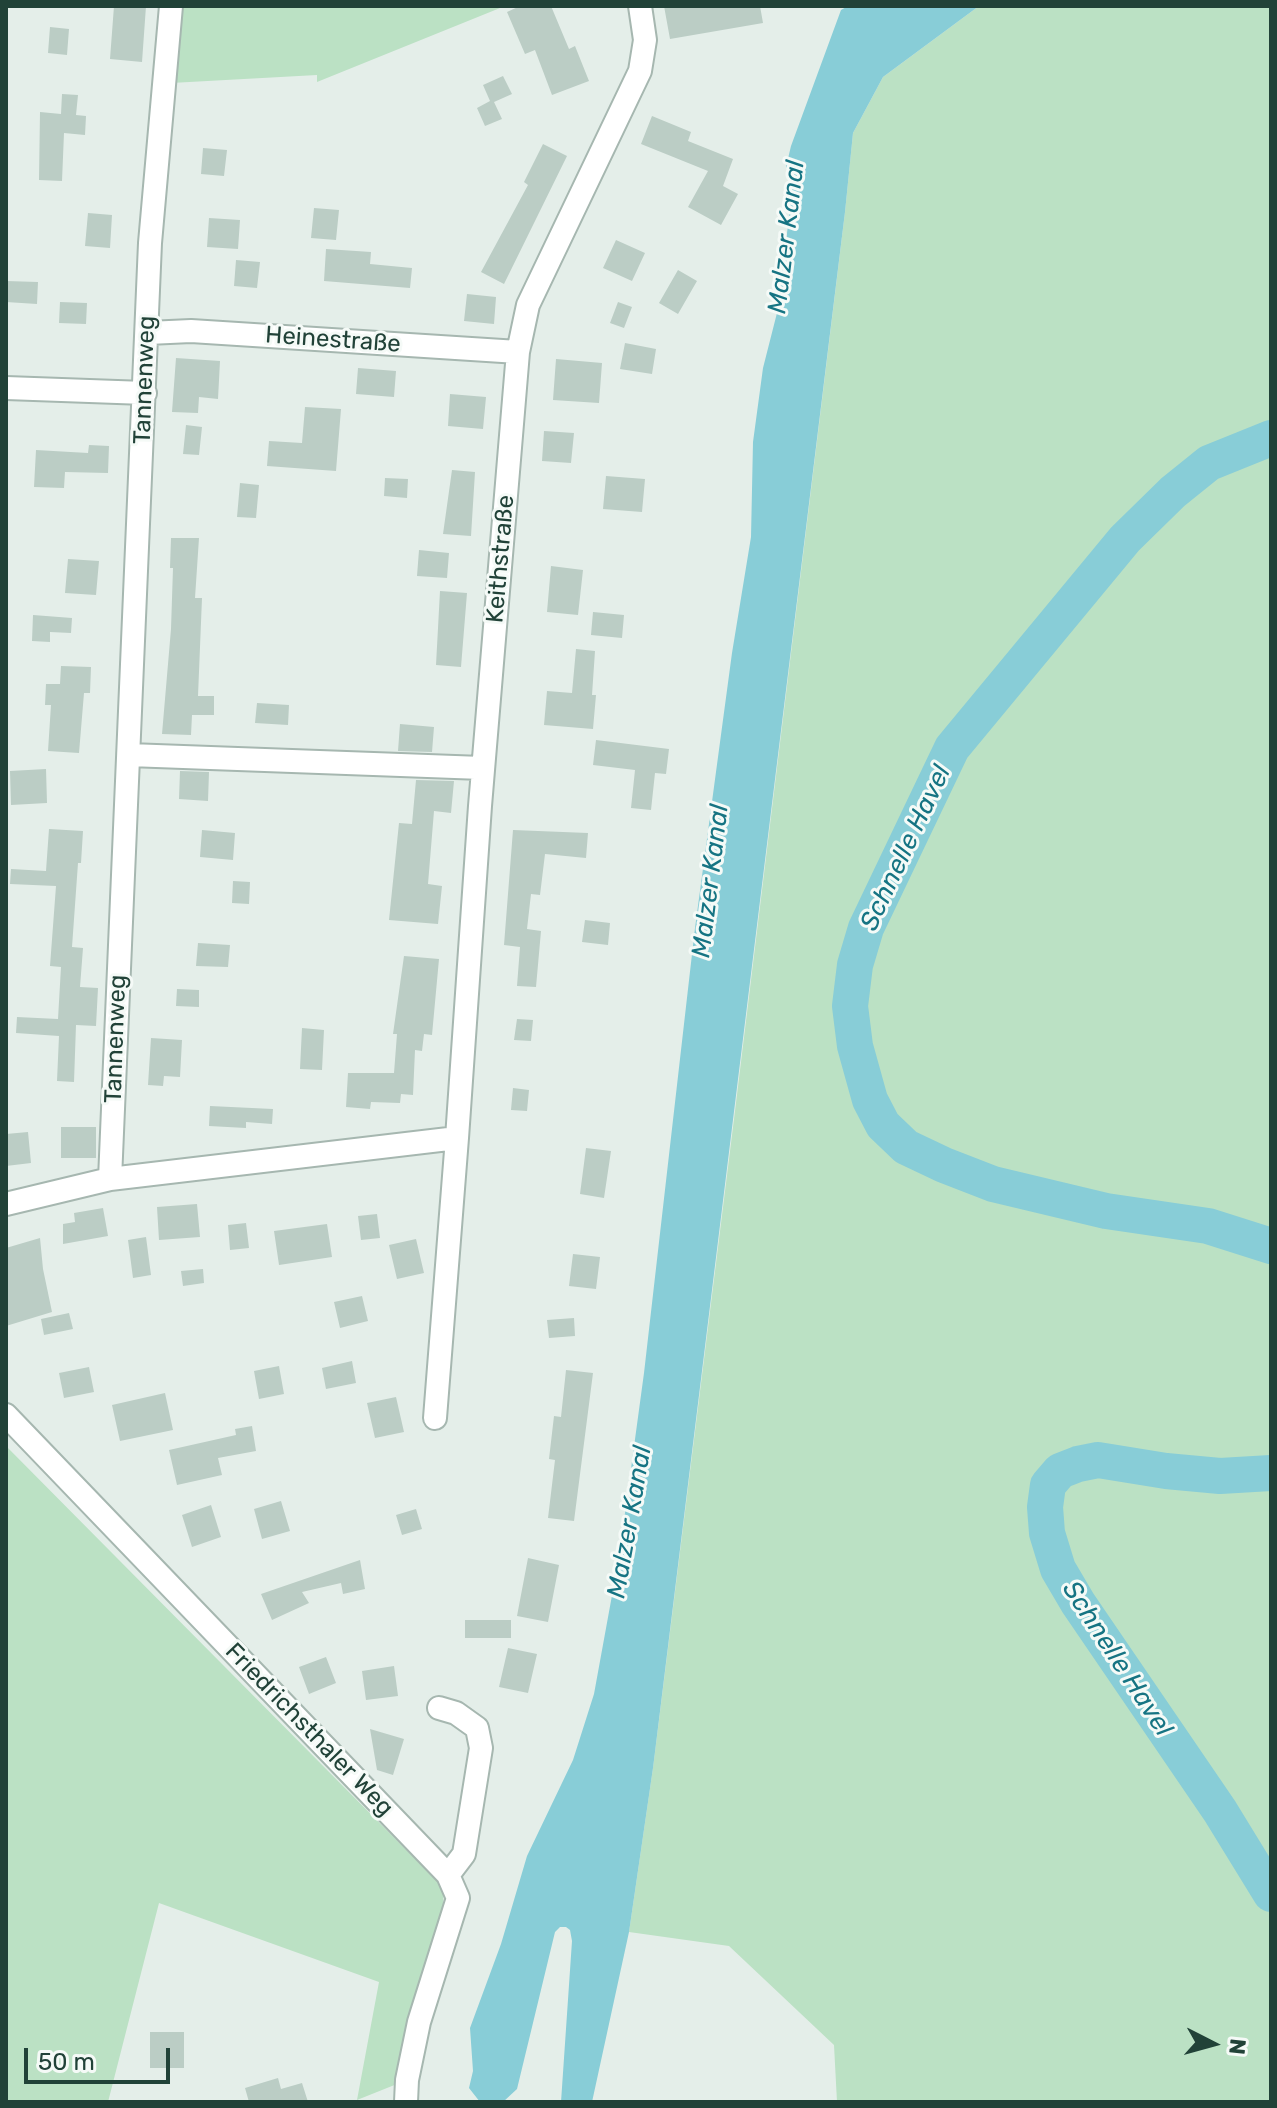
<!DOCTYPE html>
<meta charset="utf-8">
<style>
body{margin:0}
#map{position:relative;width:1277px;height:2108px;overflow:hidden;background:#e4eee9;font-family:Rubik,sans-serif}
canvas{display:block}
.frame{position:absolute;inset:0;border:8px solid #214238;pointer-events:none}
.north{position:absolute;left:1173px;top:2004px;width:80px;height:80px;-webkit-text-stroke:6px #f5faf7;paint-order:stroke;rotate:96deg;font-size:22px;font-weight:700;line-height:32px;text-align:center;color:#214238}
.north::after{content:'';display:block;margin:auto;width:28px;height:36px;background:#214238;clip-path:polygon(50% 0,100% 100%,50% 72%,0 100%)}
.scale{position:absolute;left:24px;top:2048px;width:146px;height:36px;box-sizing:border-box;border:4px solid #214238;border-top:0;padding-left:10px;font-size:24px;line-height:28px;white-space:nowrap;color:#214238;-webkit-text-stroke:6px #f5faf7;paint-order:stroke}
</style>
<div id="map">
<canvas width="1277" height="2108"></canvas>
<div class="frame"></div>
<div class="north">N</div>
<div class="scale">50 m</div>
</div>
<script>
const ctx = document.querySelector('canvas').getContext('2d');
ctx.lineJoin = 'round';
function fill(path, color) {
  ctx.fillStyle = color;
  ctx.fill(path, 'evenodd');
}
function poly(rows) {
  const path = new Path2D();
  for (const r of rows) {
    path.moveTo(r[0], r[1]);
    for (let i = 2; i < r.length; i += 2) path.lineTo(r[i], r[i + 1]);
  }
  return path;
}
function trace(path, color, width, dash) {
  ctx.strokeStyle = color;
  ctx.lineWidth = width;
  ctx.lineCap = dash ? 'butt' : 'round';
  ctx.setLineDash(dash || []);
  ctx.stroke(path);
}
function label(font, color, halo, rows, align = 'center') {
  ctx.font = font + ' Rubik,sans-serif';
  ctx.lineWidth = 6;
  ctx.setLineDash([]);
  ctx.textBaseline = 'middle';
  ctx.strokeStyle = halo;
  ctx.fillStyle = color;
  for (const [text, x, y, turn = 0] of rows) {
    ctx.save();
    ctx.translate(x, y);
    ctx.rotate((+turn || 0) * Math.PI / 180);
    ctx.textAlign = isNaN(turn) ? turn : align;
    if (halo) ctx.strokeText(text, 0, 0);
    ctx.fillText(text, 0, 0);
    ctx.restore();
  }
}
fill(poly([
 [178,6,505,6,317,82,317,75,171,83],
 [979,6,1271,6,1271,2102,837,2102,834,2045,729,1946,629,1932,653,1768,734,1119,845,212,853,133,883,77],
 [6,1446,443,1887,444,1918,397,2084,357,2100,379,1982,159,1903,108,2102,6,2102]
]), '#bbe1c4');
fill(poly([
 [848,6,979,6,883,77,853,133,845,212,653,1768,629,1932,592,2102,561,2102,572,1941,570,1930,566,1927,560,1927,555,1932,517,2089,503,2102,480,2102,469,2088,473,2071,470,2028,501,1944,527,1856,573,1760,594,1694,619,1557,644,1373,695,928,732,653,751,537,753,442,763,368,778,309,794,174,786,167,791,146,841,10]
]), '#88cdd7');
trace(poly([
 [1271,438,1209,463,1173,492,1125,539,952,748,866,928,855,965,850,1006,855,1046,870,1100,883,1125,906,1147,944,1165,993,1184,1106,1211,1208,1226,1271,1246],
 [1271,1473,1220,1476,1166,1471,1098,1460,1078,1464,1060,1471,1048,1485,1045,1507,1047,1533,1058,1569,1078,1603,1220,1811,1271,1894]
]), '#88cdd7', 36);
fill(poly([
 [114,6,146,6,142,62,110,59],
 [520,6,551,6,569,49,575,46,589,81,552,95,535,50,525,54,507,12],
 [664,6,760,6,763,23,670,39],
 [50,27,69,29,67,55,48,53],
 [503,76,512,94,494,102,502,119,485,126,477,108,490,101,483,85],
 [62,94,78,95,76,115,86,116,85,135,64,133,62,181,39,180,40,112,61,114],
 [652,116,691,132,688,141,733,159,723,186,738,194,721,225,688,207,708,171,641,144],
 [543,144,567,156,504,284,481,272,528,185,524,182],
 [203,148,227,150,224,176,201,174],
 [314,208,339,210,336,240,311,238],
 [88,213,112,215,110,248,85,246],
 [209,218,240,220,238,249,207,247],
 [616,240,645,253,632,281,603,268],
 [326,249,371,252,370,264,412,268,410,288,324,281],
 [236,260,260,262,257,288,234,286],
 [678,270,697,281,678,314,659,303],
 [6,281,38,282,37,304,6,302],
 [467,294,496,297,494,324,464,321],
 [60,302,87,303,86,324,59,323],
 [618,302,632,307,624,328,610,323],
 [625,343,656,349,652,374,620,369],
 [176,358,220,361,218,399,199,397,198,413,172,412],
 [556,359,602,363,599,403,553,400],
 [358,368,396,371,394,397,356,394],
 [450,394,486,397,483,429,448,426],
 [305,407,341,409,336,471,267,466,269,441,302,443],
 [186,425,202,427,199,455,183,454],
 [544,431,574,433,571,463,542,461],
 [89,445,109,446,108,473,65,472,64,488,34,487,36,450,88,453],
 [452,470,475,472,471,536,443,534],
 [606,476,645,479,642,512,603,509],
 [385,478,408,479,407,498,384,496],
 [240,483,259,485,256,518,237,517],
 [171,538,199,538,195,598,202,598,198,696,214,696,214,715,192,715,191,735,162,734,171,629,173,568,170,568],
 [419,550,449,553,447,578,417,576],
 [68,559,99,561,96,595,65,593],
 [551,566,583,570,578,615,547,612],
 [440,591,467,593,461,667,436,665],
 [593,612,624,615,622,638,591,635],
 [33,615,72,618,71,633,50,632,50,642,32,641],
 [576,649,595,651,592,695,596,695,593,729,544,725,547,691,572,693],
 [61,666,91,667,90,693,84,693,79,753,48,751,51,705,45,705,46,684,60,684],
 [257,703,289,705,288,725,255,723],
 [400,724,434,727,432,752,398,751],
 [596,740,669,749,666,774,655,773,651,810,631,808,635,770,593,765],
 [46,769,47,803,11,805,10,771],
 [180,771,209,772,208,801,179,799],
 [416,780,454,781,451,813,434,811,428,884,442,886,438,924,389,920,399,823,412,824],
 [49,829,83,831,81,863,78,863,72,947,83,948,80,987,98,988,96,1026,76,1025,74,1082,57,1081,59,1036,16,1033,17,1017,58,1019,61,967,50,966,56,886,10,884,11,869,46,871],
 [202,830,235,833,233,860,200,857],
 [513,830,588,833,586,858,545,854,540,895,531,894,527,929,541,931,536,987,517,986,520,947,504,945],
 [233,881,250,882,249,904,232,903],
 [585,920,610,923,608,945,582,942],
 [198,943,230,945,228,967,196,966],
 [404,956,439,959,432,1035,424,1034,422,1051,415,1050,413,1095,401,1094,400,1103,371,1102,370,1109,346,1107,348,1073,394,1073,397,1034,393,1034],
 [177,989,199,990,199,1007,176,1006],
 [517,1019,533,1020,531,1041,514,1040],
 [302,1028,324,1030,322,1070,300,1069],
 [151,1038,182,1040,180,1077,164,1076,163,1086,148,1085],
 [513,1088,529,1090,527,1111,511,1110],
 [210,1106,273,1109,272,1124,246,1122,246,1128,209,1126],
 [61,1127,96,1127,96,1158,61,1158],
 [28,1132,31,1163,6,1166,6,1134],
 [586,1148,611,1151,604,1198,580,1194],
 [197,1204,200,1237,159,1240,157,1207],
 [103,1208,108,1236,63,1244,63,1224,75,1222,74,1213],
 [377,1214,380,1238,361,1240,358,1216],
 [246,1223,249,1248,230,1250,228,1225],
 [327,1224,332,1257,279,1265,274,1231],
 [146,1237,151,1275,133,1278,128,1240],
 [40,1238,43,1269,52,1312,6,1326,6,1248],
 [416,1239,424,1273,397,1279,389,1245],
 [573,1254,600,1257,596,1289,569,1286],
 [203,1269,204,1283,183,1286,181,1271],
 [362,1296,368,1321,340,1328,334,1302],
 [69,1313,73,1329,44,1335,41,1319],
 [574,1318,575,1336,549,1338,547,1320],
 [352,1361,356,1383,326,1389,322,1368],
 [279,1366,284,1394,259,1399,254,1371],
 [89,1367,94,1392,64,1398,59,1373],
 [566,1370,593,1373,574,1521,548,1518,555,1460,549,1459,554,1416,561,1417],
 [165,1393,173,1430,120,1441,112,1405],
 [396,1397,404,1432,375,1438,367,1403],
 [252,1426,256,1451,218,1458,222,1475,177,1485,169,1450,236,1435,235,1429],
 [281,1501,290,1531,262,1539,254,1509],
 [211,1505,221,1537,192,1547,182,1515],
 [416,1509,422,1529,402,1535,396,1515],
 [528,1558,559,1565,548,1622,517,1616],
 [360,1560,365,1589,343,1594,341,1583,302,1592,309,1603,272,1620,261,1594],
 [465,1620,511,1620,511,1638,465,1638],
 [508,1648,537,1654,528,1693,499,1687],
 [326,1657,336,1683,309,1694,299,1667],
 [394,1666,398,1696,366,1700,362,1671],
 [370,1729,404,1739,393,1775,377,1770],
 [150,2032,184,2032,184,2068,150,2068],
 [278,2078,281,2089,302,2083,308,2102,249,2102,245,2088]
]), '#bbcdc5');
const minor = poly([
 [148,333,191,331,518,352],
 [6,388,145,393],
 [129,755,482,768],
 [457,1138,480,806,518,352,528,305,640,71,645,40,640,6],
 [110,1179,150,243,171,6],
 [6,1204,110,1179,457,1138,435,1418],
 [6,1415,448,1875,458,1898,419,2022,407,2080,406,2102],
 [439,1708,456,1713,477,1728,481,1748,464,1854,448,1875]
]);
trace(minor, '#a6b7b0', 26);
trace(minor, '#fff', 22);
label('24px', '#214238', '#f5faf7', [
 ["Heinestraße",333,340,4],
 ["Tannenweg",145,380,-88],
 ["Keithstraße",501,559,-85],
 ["Tannenweg",116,1039,-88],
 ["Friedrichsthaler Weg",309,1730,46]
]);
label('italic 26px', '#167483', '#f5faf7', [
 ["Malzer Kanal",787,237,-83],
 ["Schnelle Havel",906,848,-65],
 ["Malzer Kanal",711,881,-83],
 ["Malzer Kanal",630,1522,-80],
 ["Schnelle Havel",1117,1659,57]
]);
</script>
